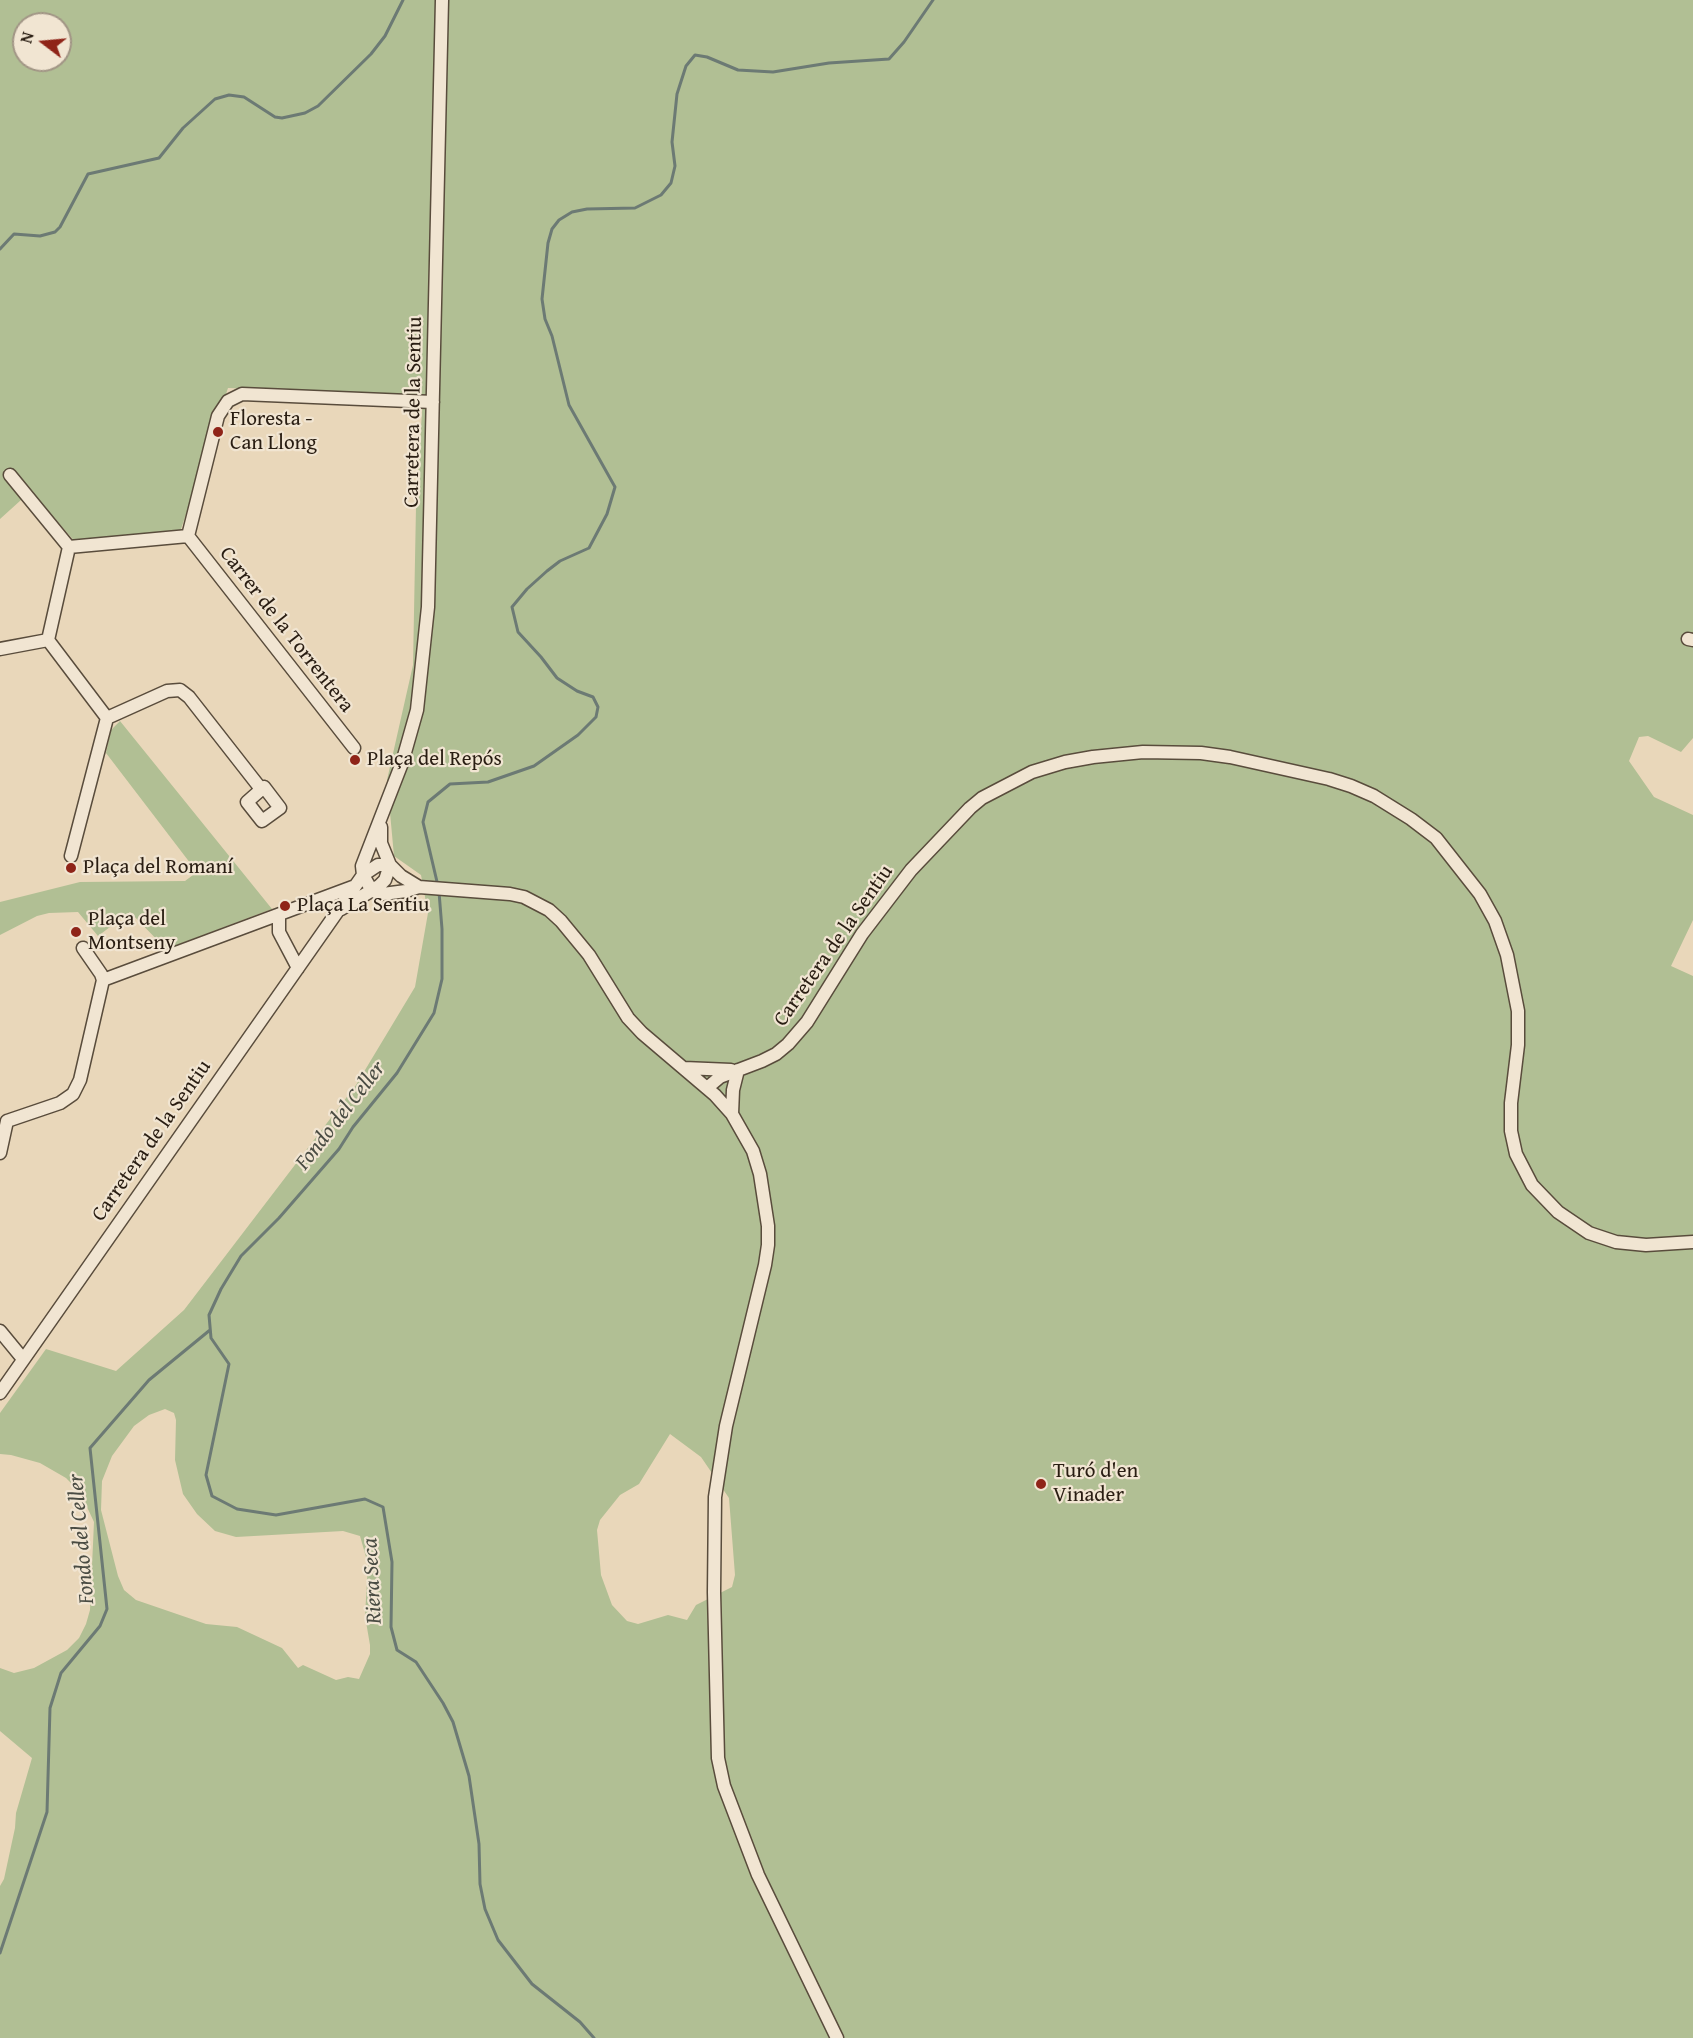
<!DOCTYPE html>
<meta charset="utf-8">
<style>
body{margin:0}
#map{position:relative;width:1693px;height:2038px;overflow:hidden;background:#e9d7ba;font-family:"Gentium Book Plus",serif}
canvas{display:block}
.north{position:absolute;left:12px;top:12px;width:60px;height:60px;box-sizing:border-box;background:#f1e5d2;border:2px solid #a19585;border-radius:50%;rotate:286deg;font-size:16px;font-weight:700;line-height:24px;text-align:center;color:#291d12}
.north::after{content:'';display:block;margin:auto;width:21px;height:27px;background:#8f2418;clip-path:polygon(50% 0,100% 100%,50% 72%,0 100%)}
</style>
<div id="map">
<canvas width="1693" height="2038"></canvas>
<div class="north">N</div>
</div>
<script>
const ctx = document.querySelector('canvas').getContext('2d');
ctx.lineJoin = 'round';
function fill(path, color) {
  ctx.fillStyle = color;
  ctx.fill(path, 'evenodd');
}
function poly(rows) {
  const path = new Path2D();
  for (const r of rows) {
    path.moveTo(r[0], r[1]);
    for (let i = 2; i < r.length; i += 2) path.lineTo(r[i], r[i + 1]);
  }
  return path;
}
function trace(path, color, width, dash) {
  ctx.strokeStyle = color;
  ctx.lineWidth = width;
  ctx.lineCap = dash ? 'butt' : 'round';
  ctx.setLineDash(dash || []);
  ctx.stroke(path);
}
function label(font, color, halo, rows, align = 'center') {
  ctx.font = font + ' "Gentium Book Plus",serif';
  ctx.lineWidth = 4.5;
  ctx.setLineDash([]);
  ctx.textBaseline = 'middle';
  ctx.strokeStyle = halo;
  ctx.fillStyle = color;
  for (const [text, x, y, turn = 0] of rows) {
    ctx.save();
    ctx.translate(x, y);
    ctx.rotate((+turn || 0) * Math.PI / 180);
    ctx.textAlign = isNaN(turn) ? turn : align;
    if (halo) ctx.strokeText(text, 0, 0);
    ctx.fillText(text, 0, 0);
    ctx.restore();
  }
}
fill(poly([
 [0,0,1693,0,1693,636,1683,645,1693,646,1693,738,1681,752,1648,736,1639,737,1629,761,1654,797,1693,815,1693,920,1671,966,1693,976,1693,2038,0,2038,0,1886,4,1879,15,1828,16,1813,32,1758,0,1731,0,1668,14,1673,34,1668,67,1650,79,1638,86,1624,90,1610,94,1522,80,1492,66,1478,40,1463,11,1455,0,1454,0,1413,46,1349,116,1371,184,1310,356,1085,415,987,428,913,421,875,394,856,387,780,413,665,416,507,423,396,228,388,180,532,76,543,31,491,0,519],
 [24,24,60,24,60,60,24,60],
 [165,1409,174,1413,176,1420,175,1460,183,1494,197,1514,215,1531,236,1537,343,1531,360,1536,368,1564,365,1616,370,1645,370,1654,359,1679,348,1677,336,1680,303,1665,298,1668,282,1648,237,1627,206,1624,136,1600,124,1590,118,1576,101,1510,102,1481,112,1456,134,1426,149,1415],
 [670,1434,701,1457,729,1498,735,1575,732,1587,696,1605,687,1620,668,1615,638,1624,627,1621,612,1605,601,1575,597,1530,600,1520,620,1495,639,1484],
 [120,721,272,909,166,949,130,912,98,936,78,912,49,913,37,916,0,935,0,902,80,882,185,881,197,872,106,753,111,730]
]), '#b1bf94');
trace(poly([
 [0,249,14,234,40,236,55,232,60,227,88,174,159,158,183,128,215,99,229,95,244,97,275,117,282,118,305,113,318,106,371,54,385,36,403,0],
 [438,886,423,822,428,802,450,784,488,782,534,766,578,735,596,717,598,707,593,697,577,691,557,678,541,657,518,632,512,607,527,589,547,571,560,561,589,548,607,514,615,487,569,405,552,336,545,319,542,299,548,243,552,229,559,220,572,212,587,209,635,208,661,195,671,183,675,166,672,142,677,94,686,66,695,55,707,57,738,70,773,72,829,63,889,59,904,42,933,0],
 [439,892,442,929,442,979,434,1013,397,1073,353,1127,339,1149,279,1218,241,1256,221,1289,209,1315,211,1338,229,1364,206,1475,212,1496,237,1509,276,1515,365,1499,383,1507,392,1562,391,1627,397,1650,416,1662,443,1703,453,1722,469,1776,479,1844,480,1884,485,1909,498,1940,532,1984,580,2022,594,2038],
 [0,1953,47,1812,50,1708,61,1673,100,1626,107,1609,90,1448,149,1380,210,1330]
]), '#6c7a74', 3);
const street = poly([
 [10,475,69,547],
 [188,536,354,748],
 [1688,639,1693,640],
 [48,640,107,718],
 [0,649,48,640,69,547,188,536,218,416,228,401,242,394,433,402],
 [107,718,167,691,180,690,189,697,261,789],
 [264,787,280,808,262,821,247,802,264,787],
 [381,827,381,843,390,865,401,876,419,887],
 [71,856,107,718],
 [372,891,383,894,406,891,419,887,510,894,524,897,549,910,561,921,589,955,628,1018,642,1033,715,1095,732,1114,753,1151,760,1174,768,1226,768,1245,765,1265,726,1426,715,1497,714,1592,718,1758,724,1786,758,1875,837,2038],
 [372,891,363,875,362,866,402,763,417,710,428,607,442,0],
 [341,909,379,886,385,880,390,865],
 [279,915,279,932,298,968],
 [83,948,101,974,103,980],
 [684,1068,731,1070],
 [707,1088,720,1077,762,1061,776,1054,788,1044,807,1022,862,934,911,870,970,808,982,798,1032,772,1065,762,1093,757,1143,752,1201,753,1230,757,1329,779,1351,786,1374,796,1411,819,1436,838,1480,894,1495,921,1507,955,1518,1011,1518,1045,1511,1103,1511,1131,1516,1154,1532,1185,1558,1212,1589,1233,1616,1242,1646,1245,1693,1242],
 [732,1114,733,1090,738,1070],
 [7,1121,60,1103,73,1094,80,1080,103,980,355,886],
 [0,1153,7,1121],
 [0,1331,23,1359],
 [0,1393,363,875,378,865,390,865]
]);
trace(street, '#594c3c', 15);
trace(street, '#f1e5d2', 12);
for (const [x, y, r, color] of [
 [218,432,6,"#8f2418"],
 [355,760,6,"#8f2418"],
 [71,868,6,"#8f2418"],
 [285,906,6,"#8f2418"],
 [76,932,6,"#8f2418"],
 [1041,1484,6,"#8f2418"]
]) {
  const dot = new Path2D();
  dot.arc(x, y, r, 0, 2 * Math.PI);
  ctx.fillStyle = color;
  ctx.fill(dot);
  trace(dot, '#f1e5d2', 2);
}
label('21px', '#291d12', '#f1e5d2', [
 ["Carretera de la Sentiu",414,412,-89],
 ["Carrer de la Torrentera",286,630,52],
 ["Carretera de la Sentiu",834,946,-55],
 ["Carretera de la Sentiu",152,1141,-55]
]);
label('21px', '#291d12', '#f1e5d2', [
 ["Floresta -",230,420],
 ["Can Llong",230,444],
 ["Plaça del Repós",367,760],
 ["Plaça del Romaní",83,868],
 ["Plaça La Sentiu",297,906],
 ["Plaça del",88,920],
 ["Montseny",88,944],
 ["Turó d'en",1053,1472],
 ["Vinader",1053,1496]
], 'left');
label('italic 22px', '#4a4c43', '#f1e5d2', [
 ["Fondo del Celler",341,1116,-52],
 ["Fondo del Celler",82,1539,-95],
 ["Riera Seca",373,1581,-93]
]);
</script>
